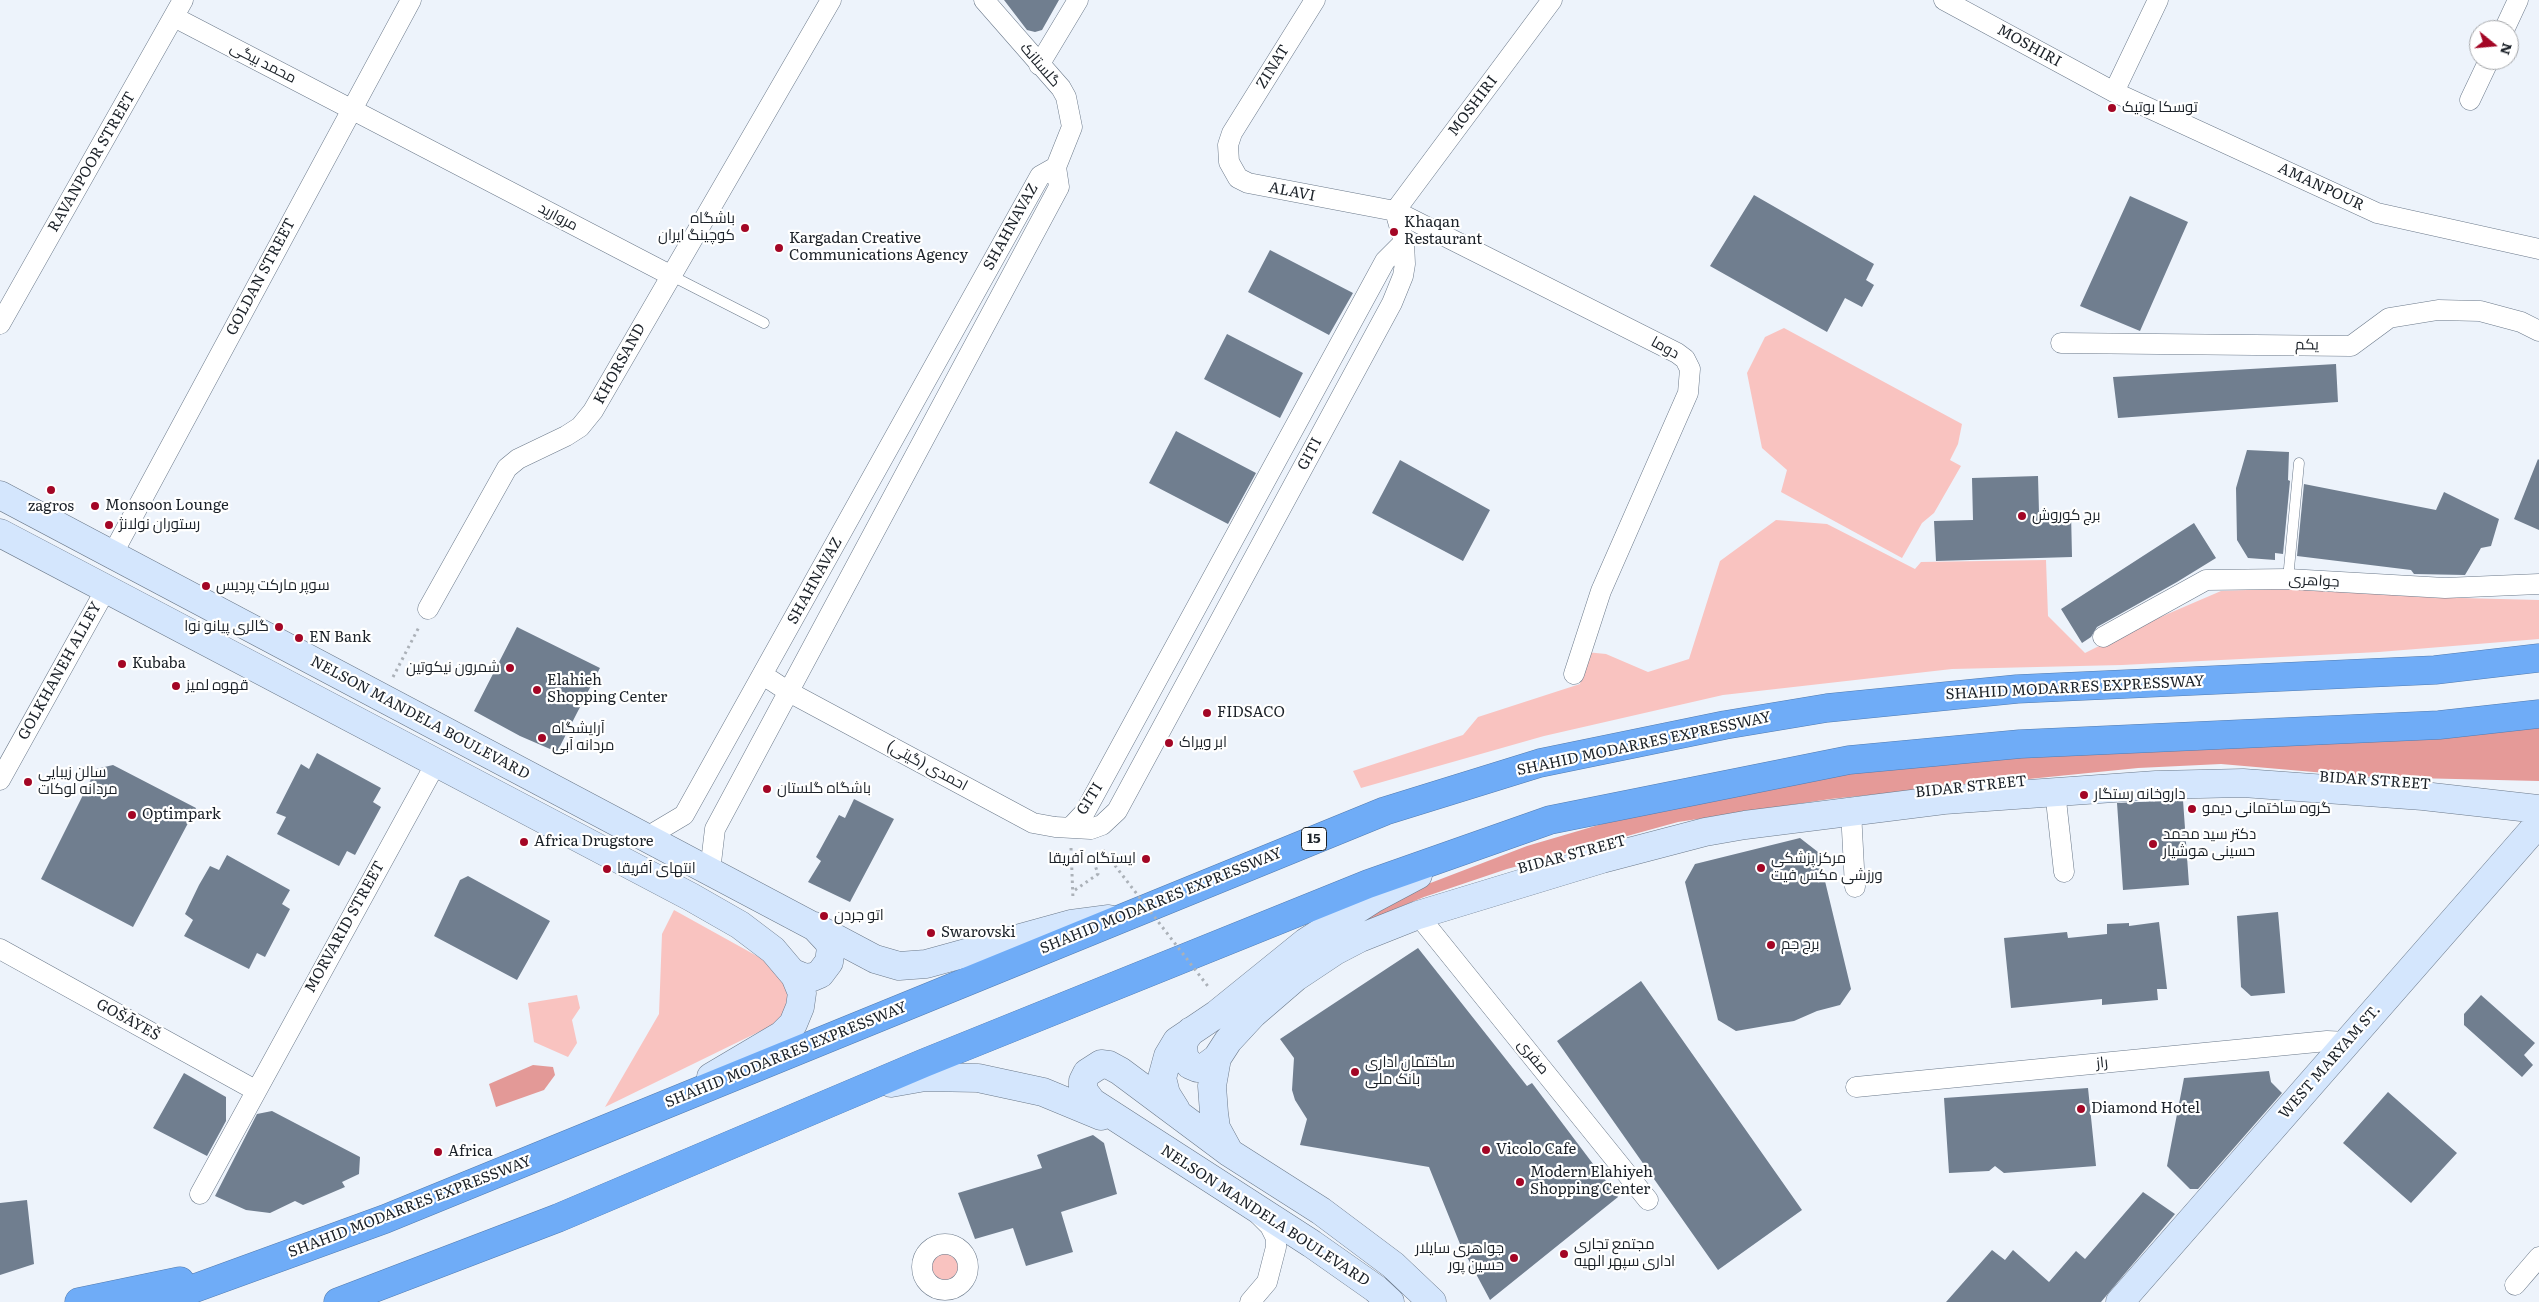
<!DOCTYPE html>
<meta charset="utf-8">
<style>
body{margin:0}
#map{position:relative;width:2539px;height:1302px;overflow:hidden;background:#edf3fb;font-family:Literata,serif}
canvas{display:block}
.north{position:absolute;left:2469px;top:20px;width:50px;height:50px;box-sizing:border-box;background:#fff;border:1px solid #a4a6a9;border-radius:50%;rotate:107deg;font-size:14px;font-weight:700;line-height:20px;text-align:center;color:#1b2128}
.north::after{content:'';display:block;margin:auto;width:18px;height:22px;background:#a30625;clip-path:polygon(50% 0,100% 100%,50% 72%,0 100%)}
</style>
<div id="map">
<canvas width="2539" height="1302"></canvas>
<div class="north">N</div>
</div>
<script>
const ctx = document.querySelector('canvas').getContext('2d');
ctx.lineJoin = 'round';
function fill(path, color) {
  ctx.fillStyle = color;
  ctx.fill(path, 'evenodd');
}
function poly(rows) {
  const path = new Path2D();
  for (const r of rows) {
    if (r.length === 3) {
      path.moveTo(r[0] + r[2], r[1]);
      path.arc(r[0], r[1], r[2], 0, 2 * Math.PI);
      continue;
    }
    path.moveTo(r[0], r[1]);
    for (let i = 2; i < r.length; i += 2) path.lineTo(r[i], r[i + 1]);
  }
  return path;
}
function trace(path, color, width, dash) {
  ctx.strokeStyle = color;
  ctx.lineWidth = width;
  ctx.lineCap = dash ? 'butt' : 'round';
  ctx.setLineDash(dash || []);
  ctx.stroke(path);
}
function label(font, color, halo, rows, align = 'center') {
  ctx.font = font + ' Literata,Cairo,serif';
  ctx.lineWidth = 4.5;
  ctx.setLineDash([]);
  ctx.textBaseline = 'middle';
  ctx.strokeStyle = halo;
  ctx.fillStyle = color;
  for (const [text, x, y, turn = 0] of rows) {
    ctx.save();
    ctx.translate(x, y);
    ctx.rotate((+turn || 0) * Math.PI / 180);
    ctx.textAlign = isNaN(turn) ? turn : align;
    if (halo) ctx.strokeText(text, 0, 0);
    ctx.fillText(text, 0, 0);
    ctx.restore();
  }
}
fill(poly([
 [1784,328,1962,424,1958,444,1950,460,1961,466,1934,513,1922,523,1902,558,1781,492,1787,470,1762,448,1747,373,1765,337],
 [1776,520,1827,524,1915,569,1921,562,2046,560,2048,616,2085,653,2135,628,2221,591,2325,587,2423,597,2539,600,2539,639,2379,652,2122,665,1952,669,1723,695,1544,736,1361,788,1353,771,1463,735,1478,717,1580,684,1586,652,1606,654,1648,672,1689,659,1720,561],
 [674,910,775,966,787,984,787,1006,779,1022,605,1107,659,1014,662,934],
 [577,995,580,1008,572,1020,577,1043,568,1057,534,1042,528,1003],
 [945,1268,17]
]), '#f9c3c0');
fill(poly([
 [2539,725,2539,781,2372,777,2221,764,2138,768,1830,799,1678,822,1507,869,1424,897,1352,927,1407,892,1527,846,1653,809,1838,774,2046,754]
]), '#e59a98');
fill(poly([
 [533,1065,553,1067,555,1075,544,1090,496,1107,489,1084]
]), '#e39997');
fill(poly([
 [1004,0,1059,0,1042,30,1035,32,1027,30],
 [1754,195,1874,264,1866,280,1874,285,1862,307,1845,298,1827,332,1710,266],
 [2130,196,2188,222,2140,331,2080,306],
 [1270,250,1353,293,1329,335,1248,292],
 [1227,334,1303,373,1280,418,1204,379],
 [2336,364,2338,402,2118,418,2113,377],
 [1176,431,1256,473,1228,524,1149,483],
 [2247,450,2289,452,2288,480,2290,481,2283,554,2275,553,2275,560,2248,558,2237,540,2236,488],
 [2538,459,2539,460,2539,530,2514,519],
 [1400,460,1490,510,1463,561,1372,513],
 [2038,476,2039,512,2071,512,2072,557,1936,561,1934,521,1973,520,1972,478],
 [2304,484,2436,510,2444,492,2499,519,2491,546,2481,548,2465,575,2414,574,2411,570,2297,556],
 [2194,523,2216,558,2177,582,2097,627,2091,637,2082,643,2061,609],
 [517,627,600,668,557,752,520,736,474,711],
 [317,753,381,788,373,802,381,807,355,855,347,851,339,866,277,834,286,817,276,813,301,764,309,769],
 [113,765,196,808,133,927,41,879,96,769],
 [854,799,894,819,850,902,808,882,821,861,816,857,839,815,845,818],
 [2183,800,2189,885,2123,890,2117,803],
 [1800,838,1818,852,1851,989,1840,1005,1817,1011,1794,1021,1736,1031,1718,1020,1685,882,1695,864],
 [227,855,290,890,282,904,290,909,265,957,257,953,249,969,184,936,193,920,185,914,199,885,210,866,219,870],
 [468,876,550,921,517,980,434,936,460,880],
 [2278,912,2285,993,2251,996,2241,987,2237,916],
 [2159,922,2167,989,2157,989,2158,1000,2102,1005,2102,999,2011,1008,2004,938,2067,932,2068,938,2107,934,2107,924,2129,923,2129,926],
 [1418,948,1527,1086,1532,1083,1618,1197,1490,1300,1460,1244,1429,1167,1300,1145,1307,1119,1295,1100,1292,1090,1294,1058,1280,1039],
 [1641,981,1802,1210,1718,1270,1557,1041],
 [2481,995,2535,1043,2524,1055,2533,1065,2522,1077,2464,1025,2464,1014],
 [2269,1071,2271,1082,2282,1093,2198,1189,2190,1189,2167,1166,2184,1078],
 [184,1073,226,1097,226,1121,207,1156,153,1128],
 [2088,1088,2096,1166,2004,1173,1995,1166,1989,1171,1949,1173,1944,1098],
 [2388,1092,2457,1153,2411,1203,2343,1143],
 [272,1111,360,1157,359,1174,342,1182,345,1187,303,1205,295,1201,270,1213,246,1210,215,1196,257,1114],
 [1093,1135,1104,1143,1117,1194,1061,1212,1073,1252,1026,1266,1013,1228,975,1239,958,1193,1042,1168,1037,1155],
 [2143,1192,2175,1214,2101,1302,1946,1302,1992,1250,2005,1260,2013,1250,2049,1282,2076,1251,2085,1259],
 [27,1200,34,1264,0,1275,0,1203]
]), '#707e8f');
const lane = poly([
 [670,275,764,323],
 [2288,579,2299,463]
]);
const street = poly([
 [984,0,1061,88,1066,97,1072,127,1056,167],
 [1315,0,1232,133,1228,145,1229,162,1238,178,1248,183,1395,211,1677,353,1685,359,1690,369,1688,393,1601,591,1574,674],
 [1944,0,2114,92,2377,213,2539,249],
 [174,17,670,275],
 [2504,30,2518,0],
 [1039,65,1078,0],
 [2114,92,2158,0],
 [2470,100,2489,60],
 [1395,211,1552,0],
 [0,324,183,0],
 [2061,343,2351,346,2389,318,2438,310,2480,311,2521,322,2539,331],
 [112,555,411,0],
 [428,609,507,468,518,459,566,436,580,427,593,411,831,0],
 [2103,637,2206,580,2288,579,2445,588,2539,584],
 [763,675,789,692,1033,823,1055,827,1091,829,1102,825,1117,811,1392,303,1403,276,1405,264,1404,242,1395,211],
 [0,780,106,589],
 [2055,791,2064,872],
 [1851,811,1855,887],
 [1070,828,1085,812,1385,261,1404,242],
 [647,837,684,815,1040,176,1056,167],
 [710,871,715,829,1059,187,1056,167],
 [1418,915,1648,1200],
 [0,949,255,1090],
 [1856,1087,2327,1041,2348,1042],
 [200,1194,436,763],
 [945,1267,23],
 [2515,1285,2539,1257],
 [1250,1302,1267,1282,1276,1247,1276,1238,1270,1226,1259,1215]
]);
const secondary = poly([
 [0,495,875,959,899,966,926,964,1071,924,1109,919],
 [0,533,691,897,740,925,773,950,795,976,802,993,800,1007,793,1024,782,1035,711,1077],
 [793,973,805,978,813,977,820,974,829,962,831,948,828,941,814,926],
 [1191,1031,1183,1042,1184,1057,1190,1065,1197,1068,1205,1067,1217,1058,1228,1041,1253,1014,1296,977,1335,951,1360,938,1418,915,1602,859,1705,832,1745,825,1944,800,2156,785,2243,783,2423,796,2539,809],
 [1217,1058,1212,1086,1214,1113,1216,1128,1228,1150],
 [891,1083,925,1077,978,1078,1043,1092,1101,1116],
 [1176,1110,1166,1094,1162,1078,1168,1056,1177,1041,1217,1014,1306,942,1373,899,1418,875],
 [1390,1302,1376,1289,1312,1244,1092,1102,1083,1090,1083,1081,1087,1073,1101,1064,1109,1065,1120,1071,1230,1153,1321,1211,1393,1265,1432,1302],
 [2120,1302,2539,823]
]);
const highway = poly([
 [79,1302,180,1281],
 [157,1302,385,1219,1385,811,1540,763,1725,725,1827,708,2017,689,2435,670,2539,658],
 [338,1302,558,1218,924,1063,1368,884,1550,820,1849,760,2020,744,2439,725,2539,714]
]);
trace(lane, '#6b798a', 11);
trace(street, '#6b798a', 21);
trace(secondary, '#6b798a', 29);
trace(highway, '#527baf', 29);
trace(poly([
 [393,677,419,627],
 [1071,848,1073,899],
 [1075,890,1098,874,1093,859,1103,850]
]), '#abb1b8', 3, [2.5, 4]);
trace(lane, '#fff', 10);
trace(street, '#fff', 20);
trace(secondary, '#d4e6fd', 28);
trace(highway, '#6facf7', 28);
trace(poly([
 [1103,850,1210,989]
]), '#abb1b8', 3, [2.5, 4]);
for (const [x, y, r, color] of [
 [2112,108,5,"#a30625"],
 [745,228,5,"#a30625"],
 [1394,232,5,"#a30625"],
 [779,248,5,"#a30625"],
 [51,490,5,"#a30625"],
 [95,506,5,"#a30625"],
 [2022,516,5,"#a30625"],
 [109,525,5,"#a30625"],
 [206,586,5,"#a30625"],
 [279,627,5,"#a30625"],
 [299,638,5,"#a30625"],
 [122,664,5,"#a30625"],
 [510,668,5,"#a30625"],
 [176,686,5,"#a30625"],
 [537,690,5,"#a30625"],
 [1207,713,5,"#a30625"],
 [542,738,5,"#a30625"],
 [1169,743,5,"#a30625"],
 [28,782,5,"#a30625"],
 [767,789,5,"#a30625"],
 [2084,795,5,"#a30625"],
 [2192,809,5,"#a30625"],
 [132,815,5,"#a30625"],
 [524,842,5,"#a30625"],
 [2153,844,5,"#a30625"],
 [1146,859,5,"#a30625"],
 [1761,868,5,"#a30625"],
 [607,869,5,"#a30625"],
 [824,916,5,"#a30625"],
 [931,933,5,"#a30625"],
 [1771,945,5,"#a30625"],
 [1355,1072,5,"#a30625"],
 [2081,1109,5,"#a30625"],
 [1486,1150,5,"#a30625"],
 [438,1152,5,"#a30625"],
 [1520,1182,5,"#a30625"],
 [1564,1254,5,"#a30625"],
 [1514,1258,5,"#a30625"]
]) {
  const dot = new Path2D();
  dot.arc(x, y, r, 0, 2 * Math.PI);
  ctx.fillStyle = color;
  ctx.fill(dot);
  trace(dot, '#fff', 2);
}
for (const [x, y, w] of [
 [1314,839,25]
]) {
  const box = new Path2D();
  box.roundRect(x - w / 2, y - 11.5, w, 23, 4);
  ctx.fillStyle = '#fff';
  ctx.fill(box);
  trace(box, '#1b2128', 1);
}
label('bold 14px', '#1b2128', null, [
 ["15",1314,839]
]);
label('15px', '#1b2128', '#fff', [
 ["MOSHIRI",2029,46,29],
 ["محمد بيگی",263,63,27],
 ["گلستانک",1040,65,49],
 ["ZINAT",1273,67,-58],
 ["MOSHIRI",1473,106,-53],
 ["RAVANPOOR STREET",92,162,-60],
 ["AMANPOUR",2321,187,25],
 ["ALAVI",1292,192,11],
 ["مروارید",558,217,28],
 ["SHAHNAVAZ",1011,227,-61],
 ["GOLDAN STREET",261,277,-62],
 ["یکم",2307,345,1],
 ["دوما",1665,348,29],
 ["KHORSAND",620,364,-61],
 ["GITI",1310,454,-62],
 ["SHAHNAVAZ",815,581,-61],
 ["جواهری",2314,581,3],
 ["GOLKHANEH ALLEY",60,671,-61],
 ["SHAHID MODARRES EXPRESSWAY",2075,688,-3],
 ["NELSON MANDELA BOULEVARD",420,718,28],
 ["SHAHID MODARRES EXPRESSWAY",1644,744,-12],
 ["احمدی (گیتی)",927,766,28],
 ["BIDAR STREET",2375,781,4],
 ["BIDAR STREET",1971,787,-6],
 ["GITI",1090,799,-58],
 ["BIDAR STREET",1572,855,-15],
 ["SHAHID MODARRES EXPRESSWAY",1161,901,-22],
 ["MORVARID STREET",345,927,-61],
 ["GOŠĀYEŠ",128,1020,29],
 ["SHAHID MODARRES EXPRESSWAY",786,1055,-22],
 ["صفری",1533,1057,51],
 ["WEST MARYAM ST.",2330,1062,-49],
 ["راز",2102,1063,-6],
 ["SHAHID MODARRES EXPRESSWAY",410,1207,-21],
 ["NELSON MANDELA BOULEVARD",1265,1216,33]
]);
label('15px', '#1b2128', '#fff', [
 ["توسکا بوتیک",2122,108],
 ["باشگاه",735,219,"right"],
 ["کوچینگ ایران",735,236,"right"],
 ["Khaqan",1404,223],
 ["Restaurant",1404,240],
 ["Kargadan Creative",789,239],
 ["Communications Agency",789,256],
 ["Monsoon Lounge",105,506],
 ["zagros",51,507,"center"],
 ["برج کوروش",2032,516],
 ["رستوران نولانژ",119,525],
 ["سوپر مارکت پردیس",216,586],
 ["گالری پیانو نوا",269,627,"right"],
 ["EN Bank",309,638],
 ["Kubaba",132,664],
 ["شمرون نیکوتین",500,668,"right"],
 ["Elahieh",547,681],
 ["Shopping Center",547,698],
 ["قهوه لمیز",186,686],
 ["FIDSACO",1217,713],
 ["آرایشگاه",552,729],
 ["مردانه آبی",552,746],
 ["ابر ویراک",1179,743],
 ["سالن زیبایی",38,773],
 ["مردانه لوکات",38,790],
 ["باشگاه گلستان",777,789],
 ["داروخانه رستگار",2094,795],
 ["گروه ساختمانی دیمو",2202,809],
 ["Optimpark",142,815],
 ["دکتر سید محمد",2163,835],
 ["حسینی هوشیار",2163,852],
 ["Africa Drugstore",534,842],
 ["ایستگاه آفریقا",1136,859,"right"],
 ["مرکز پزشکی",1771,859],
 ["ورزشی مکس فیت",1771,876],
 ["انتهای آفریقا",617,869],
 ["اتو جردن",834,916],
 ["Swarovski",941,933],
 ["برج جم",1781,945],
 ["ساختمان اداری",1365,1063],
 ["بانک ملی",1365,1080],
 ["Diamond Hotel",2091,1109],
 ["Vicolo Cafe",1496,1150],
 ["Africa",448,1152],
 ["Modern Elahiyeh",1530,1173],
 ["Shopping Center",1530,1190],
 ["مجتمع تجاری",1574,1245],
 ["اداری سپهر الهیه",1574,1262],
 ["جواهری سایلار",1504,1249,"right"],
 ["حسین پور",1504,1266,"right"]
], 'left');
</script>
